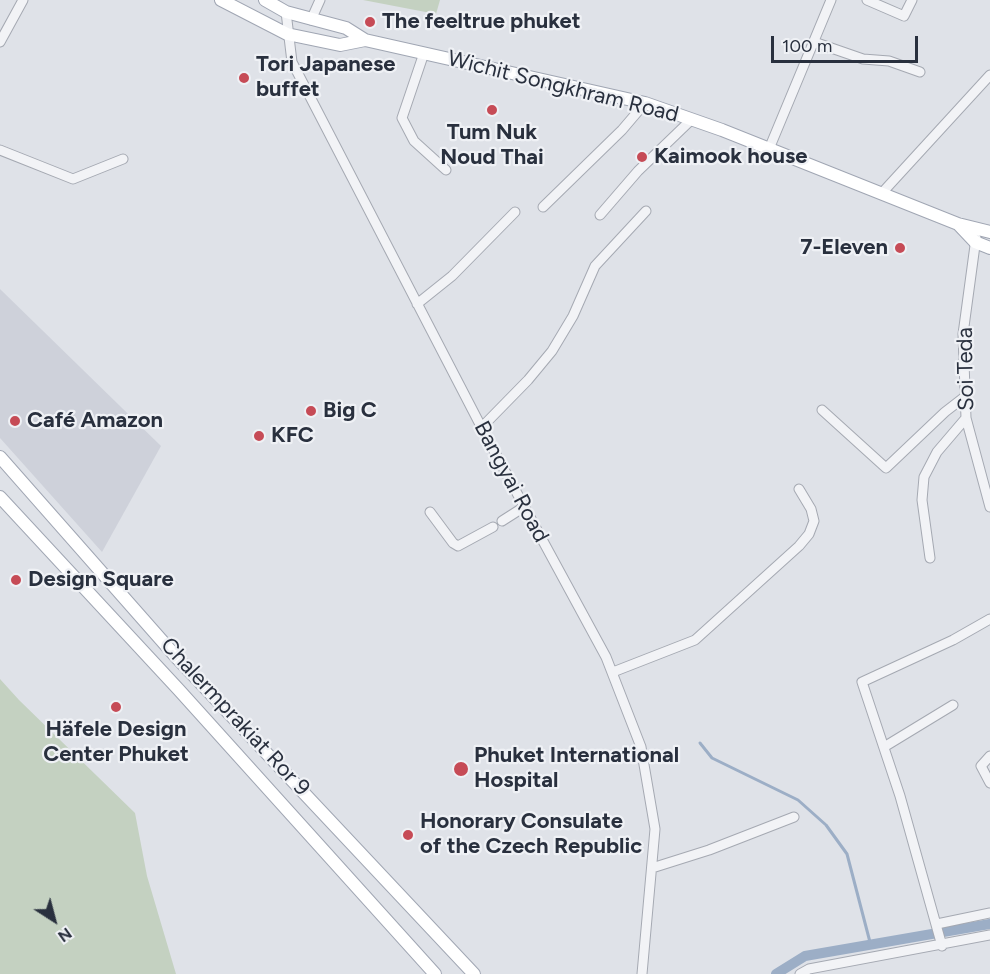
<!DOCTYPE html>
<meta charset="utf-8">
<style>
body{margin:0}
#map{position:relative;width:990px;height:974px;overflow:hidden;background:#dfe2e8;font-family:Figtree,sans-serif}
canvas{display:block}
.north{position:absolute;left:24px;top:890px;width:60px;height:60px;-webkit-text-stroke:4px #eff1f5;paint-order:stroke;rotate:144deg;font-size:16px;font-weight:700;line-height:24px;text-align:center;color:#29303e}
.north::after{content:'';display:block;margin:auto;width:21px;height:27px;background:#29303e;clip-path:polygon(50% 0,100% 100%,50% 72%,0 100%)}
.scale{position:absolute;left:771px;top:36px;width:147px;height:27px;box-sizing:border-box;border:3px solid #29303e;border-top:0;padding-left:8px;font-size:18px;line-height:21px;white-space:nowrap;color:#29303e;-webkit-text-stroke:4px #eff1f5;paint-order:stroke}
</style>
<div id="map">
<canvas width="990" height="974"></canvas>
<div class="north">N</div>
<div class="scale">100 m</div>
</div>
<script>
const ctx = document.querySelector('canvas').getContext('2d');
ctx.lineJoin = 'round';
function fill(path, color) {
  ctx.fillStyle = color;
  ctx.fill(path, 'evenodd');
}
function poly(rows) {
  const path = new Path2D();
  for (const r of rows) {
    path.moveTo(r[0], r[1]);
    for (let i = 2; i < r.length; i += 2) path.lineTo(r[i], r[i + 1]);
  }
  return path;
}
function trace(path, color, width, dash) {
  ctx.strokeStyle = color;
  ctx.lineWidth = width;
  ctx.lineCap = dash ? 'butt' : 'round';
  ctx.setLineDash(dash || []);
  ctx.stroke(path);
}
function label(font, color, halo, rows, align = 'center') {
  ctx.font = font + ' Figtree,sans-serif';
  ctx.lineWidth = 4.5;
  ctx.setLineDash([]);
  ctx.textBaseline = 'middle';
  ctx.strokeStyle = halo;
  ctx.fillStyle = color;
  for (const [text, x, y, turn = 0] of rows) {
    ctx.save();
    ctx.translate(x, y);
    ctx.rotate((+turn || 0) * Math.PI / 180);
    ctx.textAlign = isNaN(turn) ? turn : align;
    if (halo) ctx.strokeText(text, 0, 0);
    ctx.fillText(text, 0, 0);
    ctx.restore();
  }
}
fill(poly([
 [0,289,161,446,102,552,0,438]
]), '#ced1da');
fill(poly([
 [363,0,440,0,436,14],
 [0,679,19,700,135,813,147,876,176,974,0,974]
]), '#c4d1c1');
trace(poly([
 [700,743,712,758,798,800,826,825,847,854,871,946]
]), '#9caec6', 3);
trace(poly([
 [776,974,805,956,990,924]
]), '#9caec6', 10);
const minor = poly([
 [867,0,904,16,912,0],
 [286,12,292,62,487,438,606,657,641,747,655,829,642,974],
 [311,20,320,0],
 [0,42,23,0],
 [814,42,863,59,889,61,920,72],
 [424,53,402,118,414,141,446,170],
 [769,149,831,0],
 [0,150,73,179,123,159],
 [881,194,990,75],
 [543,207,622,130,645,103],
 [600,215,638,171,692,119],
 [976,238,963,334,966,418,990,507],
 [417,304,452,276,515,212],
 [822,410,886,468,945,412,967,395],
 [481,428,528,380,552,351,573,316,595,266,646,211],
 [430,512,453,543,458,546,493,527],
 [502,521,524,507],
 [930,558,922,500,924,477,937,452,966,418],
 [613,672,695,640,799,546,809,534,814,521,811,509,799,489],
 [884,747,953,705],
 [990,756,981,766,990,783],
 [652,868,709,850,794,817],
 [937,924,990,913],
 [942,946,900,796,862,682,953,640,990,619],
 [800,974,809,969,990,935]
]);
const major = poly([
 [221,0,287,34,340,45,365,40],
 [265,0,286,12,346,28,365,40,645,103,722,130,958,224,990,232],
 [958,224,975,242,990,248],
 [0,457,178,659,474,974],
 [0,497,179,690,435,974]
]);
trace(minor, '#a5a9b2', 11);
trace(major, '#a0a6b3', 14);
trace(minor, '#f2f3f6', 9);
trace(major, '#fff', 12);
for (const [x, y, r, color] of [
 [370,22,6,"#c64b56"],
 [244,78,6,"#c64b56"],
 [492,110,6,"#c64b56"],
 [642,157,6,"#c64b56"],
 [900,248,6,"#c64b56"],
 [311,411,6,"#c64b56"],
 [15,421,6,"#c64b56"],
 [259,436,6,"#c64b56"],
 [16,580,6,"#c64b56"],
 [116,707,6,"#c64b56"],
 [461,769,8,"#c64b56"],
 [408,835,6,"#c64b56"]
]) {
  const dot = new Path2D();
  dot.arc(x, y, r, 0, 2 * Math.PI);
  ctx.fillStyle = color;
  ctx.fill(dot);
  trace(dot, '#eff1f5', 2);
}
label('bold 22px', '#29303e', '#eff1f5', [
 ["The feeltrue phuket",382,22],
 ["Tori Japanese",256,65],
 ["buffet",256,90],
 ["Tum Nuk",492,133,"center"],
 ["Noud Thai",492,158,"center"],
 ["Kaimook house",654,157],
 ["7-Eleven",888,248,"right"],
 ["Big C",323,411],
 ["Café Amazon",27,421],
 ["KFC",271,436],
 ["Design Square",28,580],
 ["Häfele Design",116,730,"center"],
 ["Center Phuket",116,755,"center"],
 ["Phuket International",474,756],
 ["Hospital",474,781],
 ["Honorary Consulate",420,822],
 ["of the Czech Republic",420,847]
], 'left');
label('22px', '#29303e', '#eff1f5', [
 ["Wichit Songkhram Road",563,87,14],
 ["Soi Teda",966,369,-91],
 ["Bangyai Road",511,482,62],
 ["Chalermprakiat Ror 9",235,717,47]
]);
</script>
